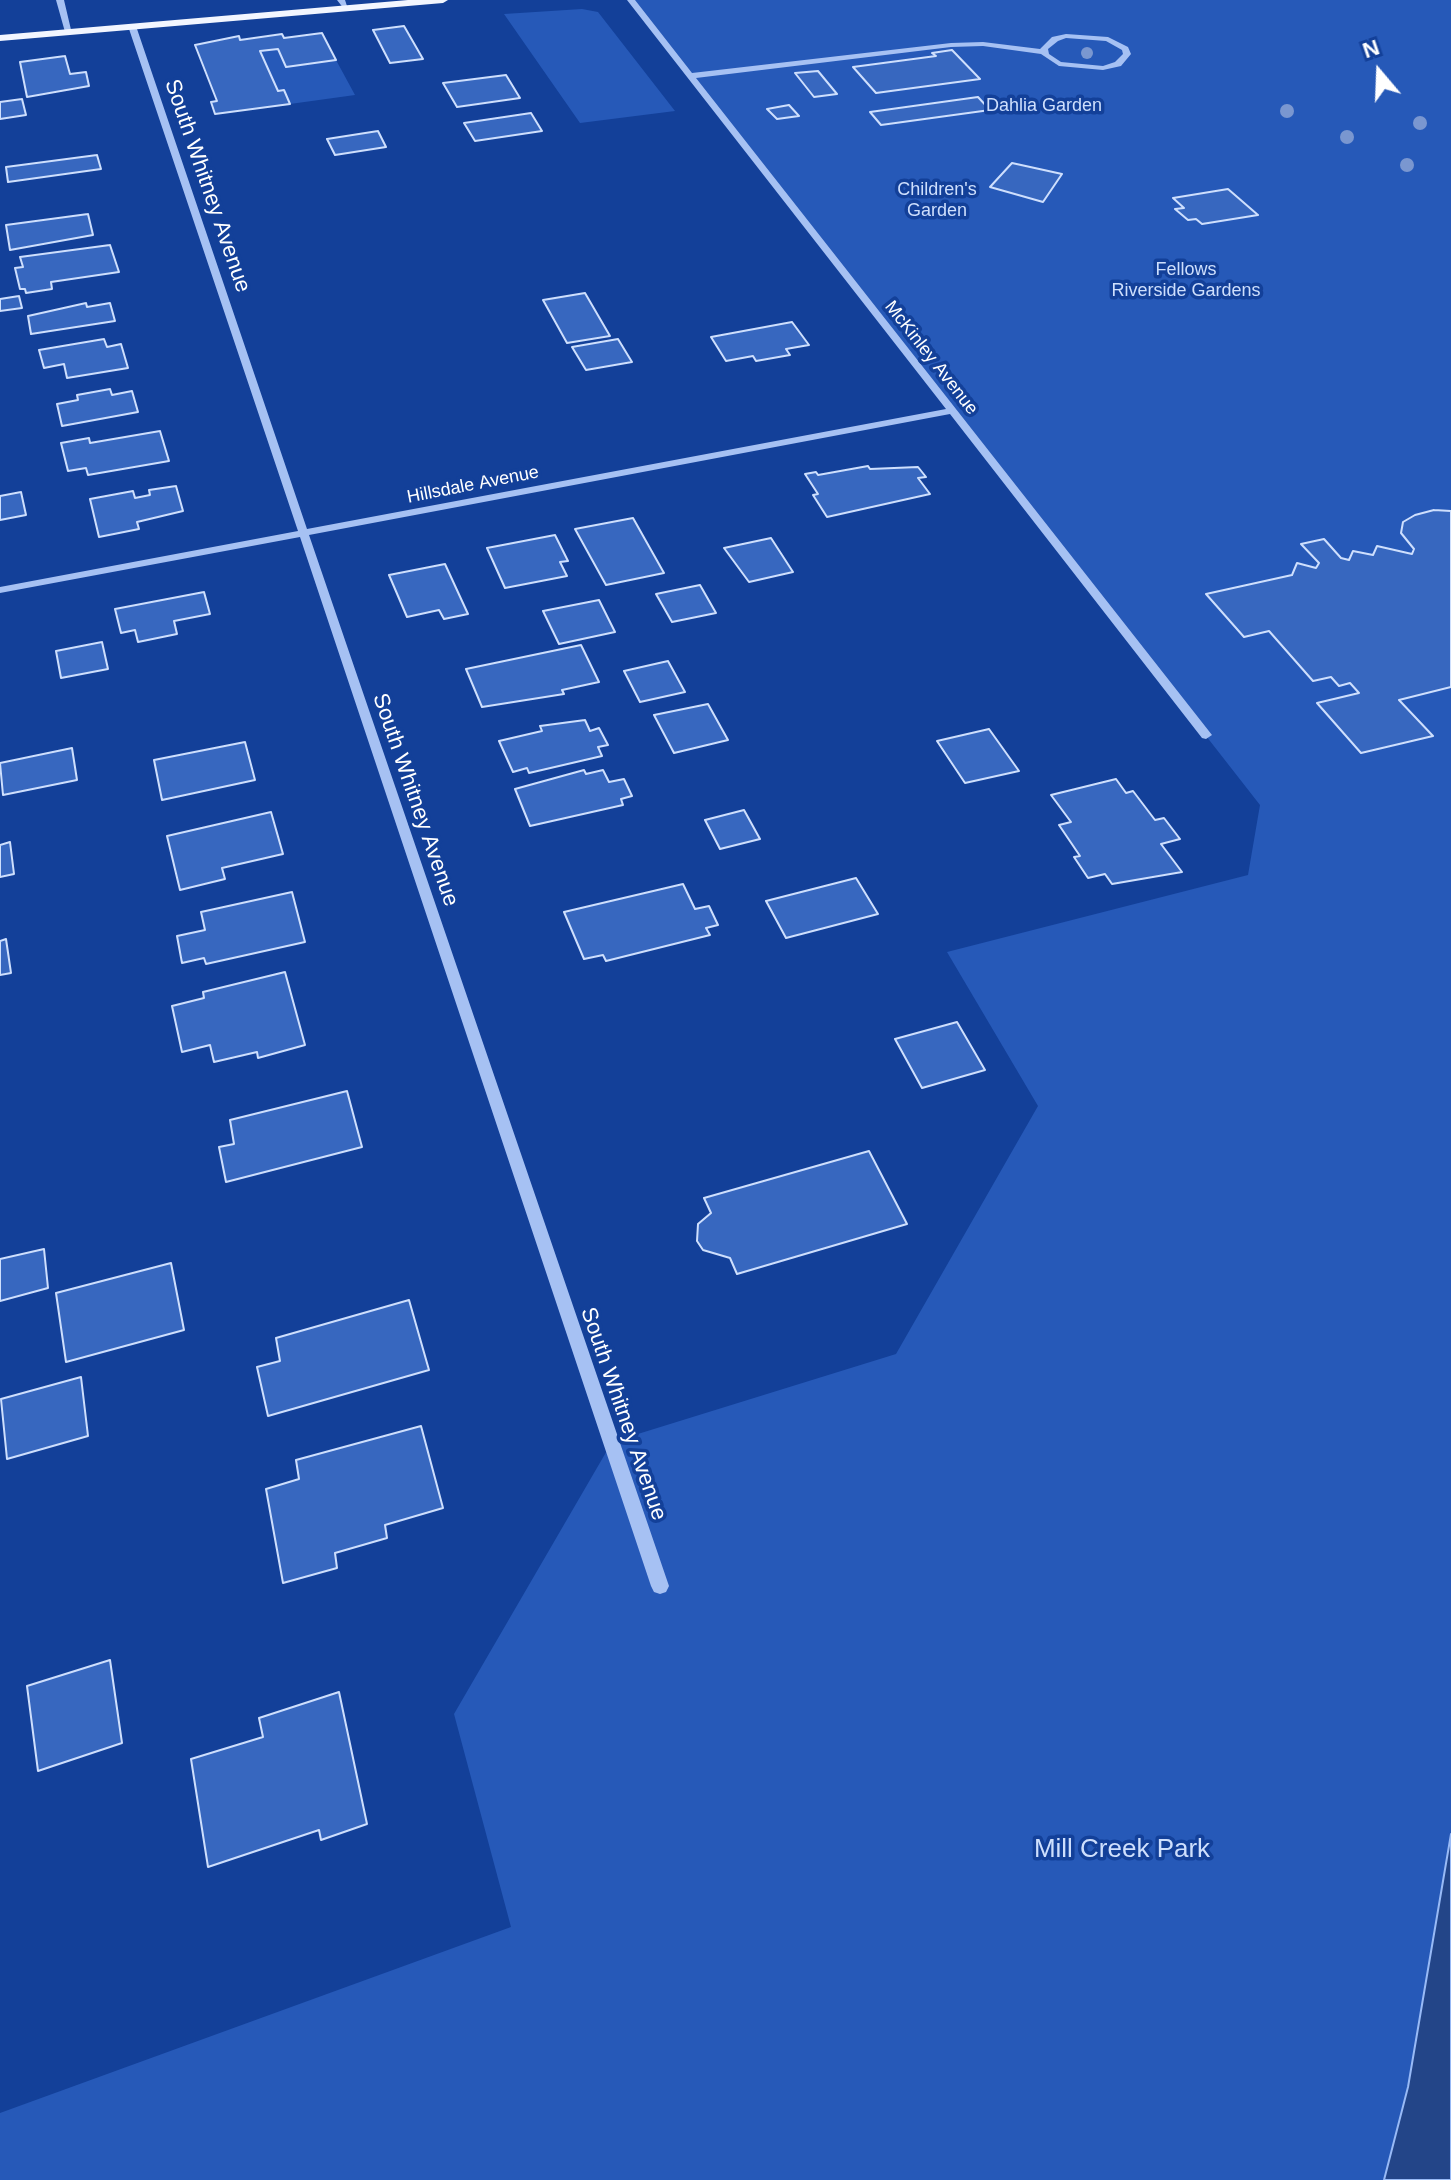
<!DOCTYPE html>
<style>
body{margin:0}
#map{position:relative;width:1451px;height:2180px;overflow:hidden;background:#134099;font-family:Arial,sans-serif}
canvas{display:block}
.north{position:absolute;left:1339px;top:32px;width:80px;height:80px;-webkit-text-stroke:6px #134099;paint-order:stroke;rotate:341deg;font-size:22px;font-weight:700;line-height:32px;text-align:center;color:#fff}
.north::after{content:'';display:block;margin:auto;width:28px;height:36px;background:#fff;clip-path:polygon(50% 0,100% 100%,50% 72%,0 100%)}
</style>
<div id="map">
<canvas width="1451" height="2180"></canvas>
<div class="north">N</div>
</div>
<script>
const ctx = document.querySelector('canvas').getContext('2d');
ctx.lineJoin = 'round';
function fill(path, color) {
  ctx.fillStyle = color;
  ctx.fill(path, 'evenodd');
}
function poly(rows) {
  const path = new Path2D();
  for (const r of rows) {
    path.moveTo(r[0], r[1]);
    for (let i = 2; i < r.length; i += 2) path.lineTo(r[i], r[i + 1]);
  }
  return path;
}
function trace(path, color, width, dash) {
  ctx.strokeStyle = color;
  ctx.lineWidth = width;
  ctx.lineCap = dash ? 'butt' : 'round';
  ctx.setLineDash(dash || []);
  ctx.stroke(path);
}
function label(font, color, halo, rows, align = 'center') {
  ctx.font = font + ' Arial,sans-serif';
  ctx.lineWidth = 7;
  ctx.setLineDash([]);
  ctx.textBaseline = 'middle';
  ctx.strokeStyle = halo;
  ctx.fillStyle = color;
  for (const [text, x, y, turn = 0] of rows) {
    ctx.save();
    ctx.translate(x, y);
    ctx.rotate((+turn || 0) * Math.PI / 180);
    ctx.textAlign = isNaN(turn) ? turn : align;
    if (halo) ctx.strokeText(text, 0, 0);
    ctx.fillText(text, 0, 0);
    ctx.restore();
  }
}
fill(poly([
 [631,0,1451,0,1451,2180,0,2180,0,2113,511,1927,454,1714,612,1442,896,1354,1038,1106,947,952,1248,875,1260,805],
 [582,9,598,12,675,111,580,123,504,14],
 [278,49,336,60,355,95,290,104,284,90,278,91,260,51]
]), '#2659b8');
const water = poly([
 [1451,1834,1451,2180,1384,2180,1408,2087,1451,1834]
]);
fill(water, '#234588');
trace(water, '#98baf6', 2);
const building = poly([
 [404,26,423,59,390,63,373,30,404,26],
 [322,33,336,60,286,67,278,49,260,51,278,91,284,90,290,104,215,114,211,102,217,101,195,45,239,36,240,40,282,34,284,38,322,33],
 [952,50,980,79,876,93,853,67,936,56,932,53,952,50],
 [65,56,70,74,86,72,89,86,27,97,20,62,65,56],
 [818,71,837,94,814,97,795,73,818,71],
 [506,75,520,98,457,107,443,83,506,75],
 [978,97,990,110,881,125,870,112,978,97],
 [22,99,26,115,0,119,0,102,22,99],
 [789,105,799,116,777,119,767,109,789,105],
 [531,113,542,131,475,141,464,123,531,113],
 [378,131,386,147,335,155,327,139,378,131],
 [97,155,101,169,8,182,6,167,97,155],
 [1012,163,1062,174,1043,202,990,187,1012,163],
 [1228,189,1258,215,1202,224,1196,219,1188,220,1175,209,1184,208,1173,198,1228,189],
 [88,214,93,235,10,250,6,225,88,214],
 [110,245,119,272,51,282,52,289,26,293,25,289,20,289,15,268,23,267,20,257,110,245],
 [585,293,610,336,567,343,543,300,585,293],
 [19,296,22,308,0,311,0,299,19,296],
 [86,303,87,307,110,303,115,321,31,334,28,316,86,303],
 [792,322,809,345,786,349,790,355,756,361,753,356,726,361,711,337,792,322],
 [104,339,107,347,121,344,128,368,67,378,64,364,44,368,39,350,104,339],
 [618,339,632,362,586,370,572,347,618,339],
 [110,389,112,395,132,391,138,412,62,426,57,404,78,400,77,395,110,389],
 [160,431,169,461,88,475,86,468,68,471,61,443,89,438,90,443,160,431],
 [868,466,870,469,918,467,926,477,918,478,930,494,827,517,813,495,818,494,805,474,816,472,818,475,868,466],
 [176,486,183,511,137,522,139,529,99,537,90,499,133,491,135,498,150,495,149,490,176,486],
 [21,492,26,515,0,520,0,496,21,492],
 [1434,510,1451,511,1451,687,1399,700,1433,736,1361,753,1317,703,1359,693,1350,683,1339,686,1331,677,1313,681,1269,631,1244,637,1206,594,1292,575,1297,563,1316,568,1319,563,1301,544,1324,539,1341,558,1349,560,1353,551,1373,555,1377,546,1412,554,1414,549,1401,533,1403,522,1415,515,1434,510],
 [633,518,664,573,606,585,575,529,633,518],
 [555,535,568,561,560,562,567,576,505,588,487,548,555,535],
 [771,538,793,572,749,582,724,548,771,538],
 [445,564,468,614,444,619,439,610,407,617,389,575,445,564],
 [700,585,716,613,672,622,656,594,700,585],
 [204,592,210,614,174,621,177,634,138,642,135,630,121,633,115,609,204,592],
 [599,600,615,632,559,644,543,611,599,600],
 [102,642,108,669,61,678,56,651,102,642],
 [581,645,599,682,562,690,564,694,482,707,466,669,581,645],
 [668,661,685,692,640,702,624,671,668,661],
 [708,704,728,740,674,753,654,715,708,704],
 [585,720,590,731,599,728,608,745,598,747,602,756,529,773,527,768,513,772,499,741,542,731,540,726,585,720],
 [989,729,1019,771,965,783,937,741,989,729],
 [245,742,255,780,162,800,154,760,245,742],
 [72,748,77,780,3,795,0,763,72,748],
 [584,770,586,774,603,770,609,782,624,779,632,796,621,799,623,805,530,826,515,789,584,770],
 [1116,779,1126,793,1133,791,1155,820,1164,818,1180,839,1161,844,1182,872,1112,884,1105,874,1088,878,1074,857,1080,856,1059,825,1071,822,1051,795,1116,779],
 [744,810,760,839,720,849,705,820,744,810],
 [271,812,283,854,222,868,225,879,180,890,167,836,271,812],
 [10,842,14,874,0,877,0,845,10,842],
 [856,878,878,914,786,938,766,901,856,878],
 [683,884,695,909,709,906,718,925,706,928,710,935,606,961,603,955,584,959,564,912,683,884],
 [292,892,305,942,206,964,204,958,182,963,177,936,205,930,201,912,292,892],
 [6,939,11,973,0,975,0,941,6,939],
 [285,972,305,1045,258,1058,257,1052,214,1062,210,1045,182,1052,172,1006,204,998,203,992,285,972],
 [957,1022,985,1070,922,1088,895,1039,957,1022],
 [347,1091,362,1147,226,1182,219,1147,234,1144,230,1120,347,1091],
 [869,1151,907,1224,737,1274,730,1258,703,1250,697,1241,698,1224,711,1213,704,1198,869,1151],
 [44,1249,48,1288,0,1301,0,1259,44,1249],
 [171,1263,184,1330,66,1362,56,1293,171,1263],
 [409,1300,429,1370,268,1416,257,1367,280,1361,276,1338,409,1300],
 [81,1377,88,1436,7,1459,1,1399,81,1377],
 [421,1426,443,1508,385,1525,387,1538,335,1553,337,1568,283,1583,266,1489,299,1479,296,1460,421,1426],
 [110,1660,122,1743,38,1771,27,1686,110,1660],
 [339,1692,367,1824,321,1840,319,1830,208,1867,191,1759,263,1737,259,1718,339,1692]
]);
fill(building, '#3767bf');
trace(building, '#cedffd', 2);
fill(poly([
 [56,0,64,0,72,34,65,32,56,0],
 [337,0,345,0,348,9,344,9,337,0],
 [627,0,635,0,692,73,951,43,983,42,1040,49,1052,37,1066,34,1108,37,1128,47,1131,54,1121,66,1103,70,1059,66,1041,54,983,46,951,47,696,78,1212,735,1206,739,1202,738,950,414,309,535,669,1586,666,1592,660,1594,654,1592,651,1586,300,537,0,593,0,587,298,531,128,26,132,24,136,26,307,529,946,409,627,0],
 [1066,38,1106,41,1122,50,1123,54,1115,62,1103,66,1061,62,1049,54,1048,49,1058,41,1066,38]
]), '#a6c1f3');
fill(poly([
 [408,0,448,0,443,3,0,41,0,35,408,0]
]), '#f2f6ff');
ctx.fillStyle = '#7a97d0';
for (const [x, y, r] of [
 [1087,53,6],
 [1287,111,7],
 [1420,123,7],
 [1347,137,7],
 [1407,165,7]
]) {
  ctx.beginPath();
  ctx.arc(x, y, r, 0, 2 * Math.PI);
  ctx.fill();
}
label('18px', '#cedffd', '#134099', [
 ["Dahlia Garden",1044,106],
 ["Children's",937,190],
 ["Garden",937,211],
 ["Fellows",1186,270],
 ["Riverside Gardens",1186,291]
]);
label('18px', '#fff', '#134099', [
 ["McKinley Avenue",931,358,52],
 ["Hillsdale Avenue",473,485,-11]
]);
label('22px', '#fff', '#134099', [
 ["South Whitney Avenue",207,186,71],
 ["South Whitney Avenue",415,800,71],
 ["South Whitney Avenue",623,1414,71]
]);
label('26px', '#cedffd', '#134099', [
 ["Mill Creek Park",1122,1850]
]);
</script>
